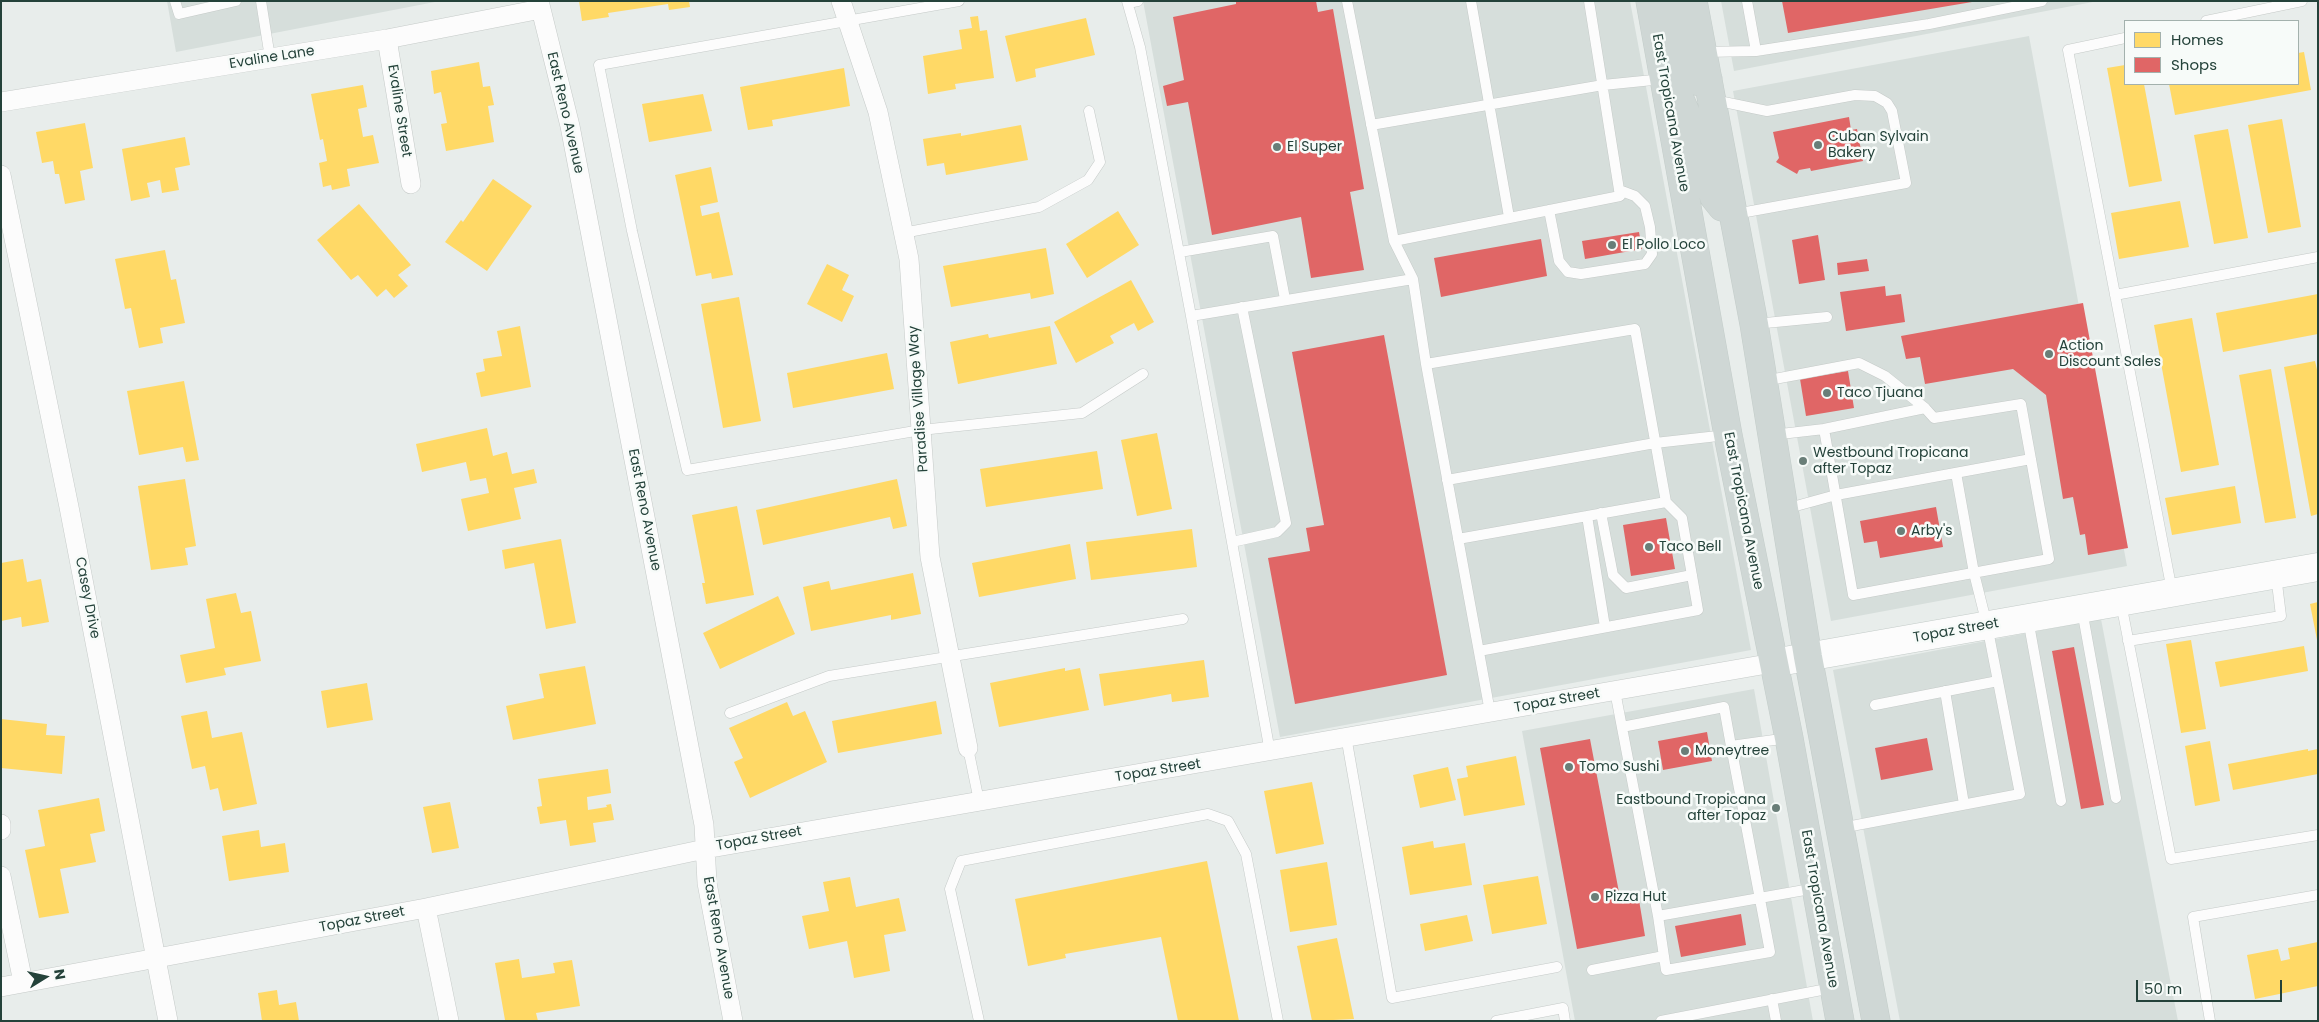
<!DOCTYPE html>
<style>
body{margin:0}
#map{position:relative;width:2319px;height:1022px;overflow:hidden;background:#e8edeb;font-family:Poppins,sans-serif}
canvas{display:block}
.frame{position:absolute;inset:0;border:2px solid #24423a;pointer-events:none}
.legend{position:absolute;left:2124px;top:20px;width:175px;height:65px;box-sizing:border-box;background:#f7fbf9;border:1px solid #a3b1ad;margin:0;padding:6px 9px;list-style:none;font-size:15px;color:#24423a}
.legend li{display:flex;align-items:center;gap:10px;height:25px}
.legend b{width:25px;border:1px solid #a3b1ad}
.north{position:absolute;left:20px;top:952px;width:50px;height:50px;-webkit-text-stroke:4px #f7fbf9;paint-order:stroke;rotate:80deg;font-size:14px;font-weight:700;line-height:20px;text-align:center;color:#24423a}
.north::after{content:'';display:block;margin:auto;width:18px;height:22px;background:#24423a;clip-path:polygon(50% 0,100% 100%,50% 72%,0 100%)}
.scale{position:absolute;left:2136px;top:980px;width:146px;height:22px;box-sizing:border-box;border:2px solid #24423a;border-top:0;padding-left:6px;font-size:15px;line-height:18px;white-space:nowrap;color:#24423a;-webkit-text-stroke:4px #f7fbf9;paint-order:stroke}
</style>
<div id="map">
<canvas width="2319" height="1022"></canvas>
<div class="frame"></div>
<ul class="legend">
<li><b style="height:14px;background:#ffd966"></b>Homes</li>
<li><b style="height:14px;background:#e06666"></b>Shops</li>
</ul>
<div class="north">N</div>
<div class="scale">50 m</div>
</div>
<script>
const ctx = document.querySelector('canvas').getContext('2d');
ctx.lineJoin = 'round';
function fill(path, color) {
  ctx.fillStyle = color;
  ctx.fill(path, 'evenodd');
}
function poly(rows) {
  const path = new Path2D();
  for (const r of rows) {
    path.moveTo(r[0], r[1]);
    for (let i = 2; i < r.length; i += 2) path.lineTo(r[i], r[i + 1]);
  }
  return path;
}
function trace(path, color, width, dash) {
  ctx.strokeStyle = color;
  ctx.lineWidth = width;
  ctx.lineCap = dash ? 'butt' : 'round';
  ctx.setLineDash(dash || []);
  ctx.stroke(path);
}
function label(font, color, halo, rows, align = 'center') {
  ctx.font = font + ' Poppins,sans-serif';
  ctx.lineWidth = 5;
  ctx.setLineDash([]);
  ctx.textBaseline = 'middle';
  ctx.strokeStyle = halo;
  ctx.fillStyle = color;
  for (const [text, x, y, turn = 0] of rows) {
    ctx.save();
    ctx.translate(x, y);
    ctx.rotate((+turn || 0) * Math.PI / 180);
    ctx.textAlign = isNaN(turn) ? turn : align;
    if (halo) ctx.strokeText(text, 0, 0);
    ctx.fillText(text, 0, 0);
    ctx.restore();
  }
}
fill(poly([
 [167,1,440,1,176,52],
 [1143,1,1630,1,1751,650,1280,737],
 [1721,1,2098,1,1734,71],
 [2029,36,2127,566,1831,621,1733,91],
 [2101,619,2178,1021,1900,1021,1833,670],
 [1754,689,1813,1021,1575,1021,1522,731]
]), '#d6dedb');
fill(poly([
 [579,1,689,1,690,7,669,10,668,4,608,13,609,17,582,21],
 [978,16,980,31,987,30,994,78,955,84,956,89,928,94,923,56,962,49,959,30,972,28,970,17],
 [1086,18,1095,55,1035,69,1036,77,1016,82,1005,36],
 [2304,52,2311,90,2175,115,2169,84,2298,84,2298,53],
 [479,62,483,87,490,86,494,105,488,106,494,142,446,151,441,124,447,123,441,92,434,94,431,71],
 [2125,65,2125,84,2144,84,2162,181,2129,187,2107,68],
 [844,68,850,106,772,120,773,126,748,130,740,87],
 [363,85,367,107,358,109,363,137,373,135,379,163,347,169,350,186,332,190,331,185,323,187,319,163,327,161,323,139,320,140,311,94],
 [703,94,712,131,649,142,642,104],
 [2282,119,2301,227,2268,233,2248,125],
 [85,123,93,168,80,171,85,200,65,204,59,174,55,174,53,161,42,163,36,132],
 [1021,125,1028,160,946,175,944,163,927,166,923,139,961,133,961,136],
 [2228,129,2248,238,2214,244,2194,135],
 [185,137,190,165,175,168,179,190,162,193,160,180,147,183,150,197,131,201,122,149],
 [711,167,718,202,700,206,702,216,719,212,733,275,712,279,711,273,696,276,675,175],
 [493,179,532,206,487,271,445,242,461,220,463,222],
 [2180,201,2189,247,2119,259,2111,213],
 [359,204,411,265,398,275,408,286,394,298,386,289,377,297,358,275,351,280,317,240],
 [1118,211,1139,245,1087,278,1066,244],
 [1046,248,1054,294,1031,299,1030,293,951,307,943,266],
 [165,250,171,280,176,279,185,323,160,328,163,343,139,348,131,308,125,309,115,259],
 [827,264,849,275,842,290,854,296,842,322,807,304],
 [1131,280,1154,322,1138,331,1134,323,1110,336,1114,343,1076,363,1054,322],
 [2318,294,2318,334,2223,352,2216,313],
 [739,297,761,421,723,428,701,304],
 [2192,318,2219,465,2181,472,2154,325],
 [520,326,531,387,481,397,476,373,485,371,483,359,502,356,497,331],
 [1050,326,1057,364,958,384,950,342,988,334,989,338],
 [887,353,894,389,793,408,787,373],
 [2315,361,2318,374,2318,514,2311,516,2284,367],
 [2271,369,2296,518,2265,523,2239,375],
 [184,381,199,460,186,462,183,447,139,455,127,391],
 [487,428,493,456,507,452,512,474,534,469,537,483,514,488,521,519,468,531,461,499,489,493,486,478,470,481,466,462,422,472,416,444],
 [1157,433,1172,509,1137,516,1121,440],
 [1097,451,1103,489,986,507,980,469],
 [185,479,196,546,185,548,188,565,151,570,138,486],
 [897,479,907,526,893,529,890,517,763,545,756,510],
 [2235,486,2241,523,2172,535,2165,498],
 [737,506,754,595,706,604,702,583,705,583,692,515],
 [1192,529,1197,567,1091,580,1086,542],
 [561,539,576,623,546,629,534,563,505,569,502,550],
 [1070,544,1076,579,979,597,972,563],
 [23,559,27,582,41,579,49,622,22,627,21,617,1,621,1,563],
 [913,573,921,614,891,620,891,615,811,631,803,587,829,581,831,590],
 [236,593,241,613,251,611,261,661,224,668,226,675,186,683,180,655,215,648,206,599],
 [778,596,795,634,720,669,703,633],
 [2318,602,2318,640,2317,640,2310,604],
 [2191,640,2206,729,2181,733,2166,644],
 [2304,646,2308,671,2220,687,2215,662],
 [1204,660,1209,697,1172,702,1171,694,1104,706,1099,674],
 [585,666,596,724,513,740,506,706,544,698,539,674],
 [1065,668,1065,671,1080,668,1089,710,999,727,990,683],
 [367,683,373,720,327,728,321,691],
 [936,701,942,734,838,753,832,721],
 [787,702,793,716,805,711,827,762,750,798,734,762,743,758,729,728],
 [207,711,212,738,242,732,257,804,223,811,218,788,210,790,205,766,192,769,181,716],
 [1,719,47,724,46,735,65,736,62,774,1,768],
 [2210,741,2220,801,2195,806,2185,746],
 [2308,749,2308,751,2318,749,2318,774,2233,790,2228,764],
 [1516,756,1525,805,1464,816,1457,779,1468,777,1466,766],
 [1448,767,1456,800,1420,808,1413,775],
 [608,769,611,793,587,797,588,810,607,807,606,805,611,804,614,820,593,823,596,842,570,846,566,820,540,824,537,807,542,806,538,779],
 [1312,782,1324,844,1276,854,1264,791],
 [99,798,105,831,90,834,96,862,60,869,69,913,39,918,25,850,45,846,38,810],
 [450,802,459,848,432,853,423,807],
 [259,830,261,847,285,843,289,872,229,881,222,836],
 [1433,841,1434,848,1465,843,1472,885,1410,895,1402,847],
 [1207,861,1239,1021,1178,1021,1161,937,1065,954,1066,958,1028,966,1015,899],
 [1327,862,1337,925,1290,932,1280,870],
 [1538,876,1547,924,1492,934,1483,885],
 [850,877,856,907,899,898,906,931,884,935,890,971,854,978,847,941,809,949,802,916,829,911,823,882],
 [1467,915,1473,941,1425,951,1420,924],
 [1337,938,1354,1019,1312,1021,1297,946],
 [2318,942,2318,986,2255,999,2247,955,2278,949,2281,961,2290,959,2288,948],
 [519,959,522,978,555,973,553,963,572,960,580,1006,536,1013,538,1021,505,1020,495,963],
 [277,990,279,1005,296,1002,299,1021,262,1021,258,993]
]), '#ffd966');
fill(poly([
 [1236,1,1316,1,1318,12,1333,9,1364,189,1350,192,1364,270,1311,278,1301,217,1212,235,1188,102,1167,106,1163,86,1184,80,1173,17,1236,4],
 [1782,1,1972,1,1972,2,1788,33],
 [1849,117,1851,130,1857,129,1863,161,1811,171,1810,168,1799,170,1797,174,1776,162,1779,158,1773,132],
 [1639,232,1642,249,1585,259,1582,241],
 [1818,235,1825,280,1799,284,1792,240],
 [1541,239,1547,276,1441,297,1434,258],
 [1867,259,1869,271,1838,275,1837,263],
 [1885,286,1886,296,1901,294,1905,322,1846,331,1840,292],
 [2083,303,2128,548,2088,555,2085,534,2080,535,2073,497,2063,499,2046,395,2013,369,1925,384,1920,357,1906,359,1901,336],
 [1384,335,1447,675,1295,704,1268,558,1310,551,1306,528,1324,525,1292,352],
 [1848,371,1854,408,1806,416,1800,379],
 [1936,507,1943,547,1880,558,1877,541,1864,543,1860,521],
 [1666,518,1675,569,1631,576,1623,525],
 [2074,647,2104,805,2081,809,2052,651],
 [1707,732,1712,761,1663,770,1658,741],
 [1927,738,1933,770,1881,780,1875,748],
 [1590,739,1621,903,1639,900,1645,936,1577,949,1540,748],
 [1741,914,1746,945,1681,957,1675,926]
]), '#e06666');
const lane = poly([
 [175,1,179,14,236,1],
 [261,1,270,58],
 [959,1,599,65,632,231,687,470,921,430,1082,413,1143,374],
 [1127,1,1140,47,1191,316,1413,279,1394,241,1347,1],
 [1471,1,1509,217],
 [1747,1,1756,51],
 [1128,3,1138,1],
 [2206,21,2302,1],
 [2125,38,2068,50,2172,591],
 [1704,52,1756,51,1929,24,2042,1],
 [1714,100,1767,111,1855,95,1875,96,1887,103,1892,111,1906,183,1735,214],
 [1371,125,1603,85,1663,79],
 [1549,210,1559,261,1568,272,1581,274,1645,264,1652,254,1650,227,1645,206,1635,196,1619,190],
 [903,233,1039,207,1088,180,1100,162,1089,111],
 [1394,241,1620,196,1589,1],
 [1180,252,1273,236,1285,299],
 [1413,279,1426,364,1490,712],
 [2115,295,2318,257],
 [1191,316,1270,752],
 [1755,324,1827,317],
 [1426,364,1635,329,1666,502,1458,539],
 [1764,381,1859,363,1885,376,1925,408,1934,418,2021,404,2049,559,1853,595,1824,429,1772,435],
 [1824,429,1925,408],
 [1447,480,1655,443,1727,435],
 [1785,509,1836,495,2031,459],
 [1601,513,1613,575,1626,588,1692,575],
 [1587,516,1605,627],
 [1232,542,1277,532,1286,523,1242,307],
 [2121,603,2171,859,2318,835],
 [2082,610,2116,798],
 [2028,619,2061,801],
 [2128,641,2281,616,2276,575],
 [1479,651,1698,610,1682,518,1666,502],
 [1615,691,1658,916,1816,888],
 [1945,691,1964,804],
 [1875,705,1998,681],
 [730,713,829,676,1183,619],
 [1622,727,1724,707,1731,746],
 [1346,736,1392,998,1557,967],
 [968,748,979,801],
 [1841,828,2020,794,1987,625,1974,573,1956,473],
 [1658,916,1666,970,1770,952,1731,746,1788,738],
 [1592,970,1664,956],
 [1772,999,1776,1021],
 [979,1021,950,889,961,861,1208,814,1228,821,1246,854,1278,1021],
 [1496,1021,1563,1008,1565,1021],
 [1661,1021,1832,988],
 [2210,1021,2193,917,2318,895]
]);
const street = poly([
 [539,1,570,126,704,825,707,883,733,1021],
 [841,1,878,112,909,259,930,557,968,748],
 [387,39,411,184],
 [1,102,387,39,541,9],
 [1,175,69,507,168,1021],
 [1,824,1,830],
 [1,876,23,982],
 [426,908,449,1021],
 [1,987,426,908,705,849,1773,663]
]);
const secondary = poly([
 [1773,663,2318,567]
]);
const primary = poly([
 [1650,1,1728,435,1789,738,1840,1021],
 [1668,1,1684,67,1691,79,1700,82,1708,79],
 [1693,1,1754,324,1808,657,1876,1021],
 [1679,97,1696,137,1714,197,1722,207]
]);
trace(lane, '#c5cac8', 11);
trace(street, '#c5cac8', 20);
trace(secondary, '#c3cbc8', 29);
trace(primary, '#c3ccc9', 29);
trace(lane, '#fcfcfc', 10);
trace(street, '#fcfcfc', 19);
trace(secondary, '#fcfcfc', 28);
trace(primary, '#cfd7d5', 28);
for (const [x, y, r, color] of [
 [1818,145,5,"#697e78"],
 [1277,147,5,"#697e78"],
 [1612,245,5,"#697e78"],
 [2049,354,5,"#697e78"],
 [1827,393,5,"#697e78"],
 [1803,461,5,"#697e78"],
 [1901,531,5,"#697e78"],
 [1649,547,5,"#697e78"],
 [1685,751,5,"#697e78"],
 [1569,767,5,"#697e78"],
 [1776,808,5,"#697e78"],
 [1595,897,5,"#697e78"]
]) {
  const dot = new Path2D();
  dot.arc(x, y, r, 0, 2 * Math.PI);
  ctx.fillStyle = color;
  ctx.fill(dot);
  trace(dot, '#f7fbf9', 2);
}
label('14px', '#24423a', '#f7fbf9', [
 ["Evaline Lane",272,58,-9],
 ["Evaline Street",399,111,81],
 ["East Reno Avenue",565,113,77],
 ["East Tropicana Avenue",1670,113,80],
 ["Paradise Village Way",919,399,-94],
 ["East Reno Avenue",644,510,79],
 ["East Tropicana Avenue",1743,511,79],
 ["Casey Drive",87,598,79],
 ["Topaz Street",1956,631,-10],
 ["Topaz Street",1557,701,-10],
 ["Topaz Street",1158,771,-9],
 ["Topaz Street",759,839,-10],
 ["East Tropicana Avenue",1819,909,80],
 ["Topaz Street",362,920,-11],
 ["East Reno Avenue",718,938,80]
]);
label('14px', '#24423a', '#f7fbf9', [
 ["Cuban Sylvain",1828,137],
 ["Bakery",1828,153],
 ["El Super",1287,147],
 ["El Pollo Loco",1622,245],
 ["Action",2059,346],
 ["Discount Sales",2059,362],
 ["Taco Tjuana",1837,393],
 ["Westbound Tropicana",1813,453],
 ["after Topaz",1813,469],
 ["Arby's",1911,531],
 ["Taco Bell",1659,547],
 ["Moneytree",1695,751],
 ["Tomo Sushi",1579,767],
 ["Eastbound Tropicana",1766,800,"right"],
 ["after Topaz",1766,816,"right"],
 ["Pizza Hut",1605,897]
], 'left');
</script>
